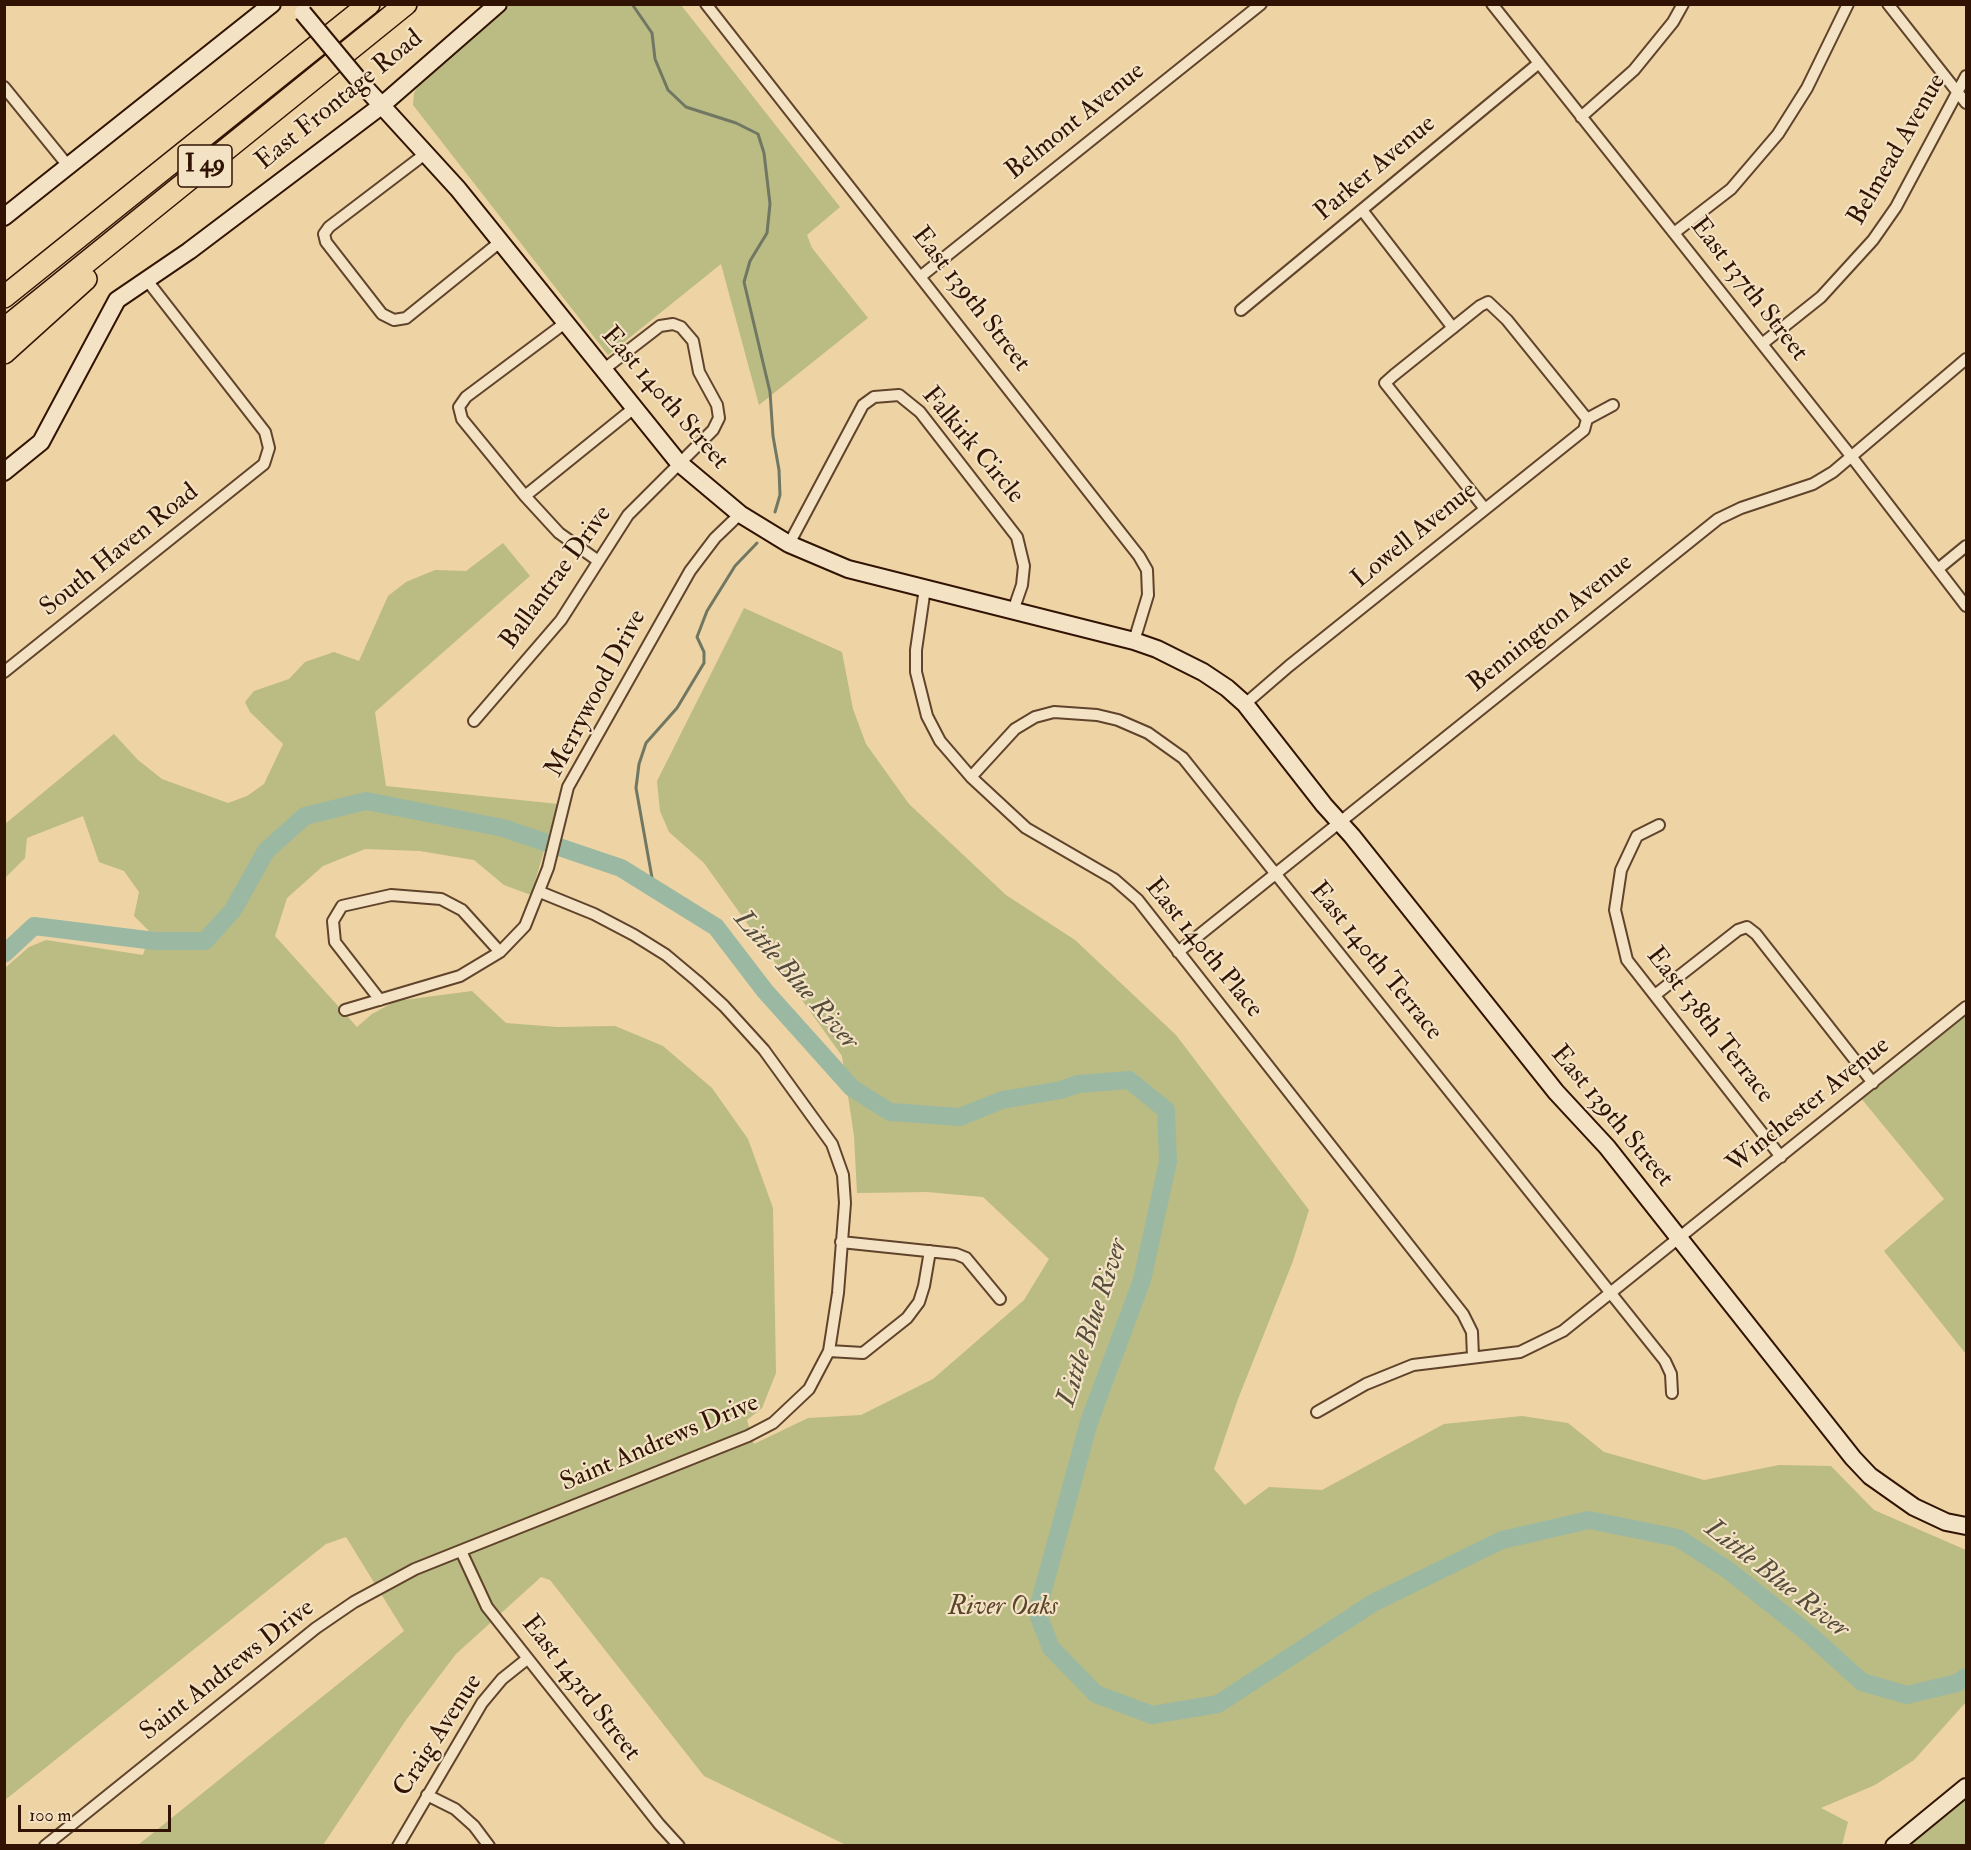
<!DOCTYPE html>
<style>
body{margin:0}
#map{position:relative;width:1971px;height:1850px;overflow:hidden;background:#eed3a4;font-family:"IM FELL Double Pica",serif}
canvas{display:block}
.frame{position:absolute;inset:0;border:6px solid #301303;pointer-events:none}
.scale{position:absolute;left:18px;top:1805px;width:153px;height:27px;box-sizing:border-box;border:3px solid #301303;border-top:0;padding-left:8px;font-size:18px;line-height:21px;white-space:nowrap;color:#301303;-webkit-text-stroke:4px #f4e2c4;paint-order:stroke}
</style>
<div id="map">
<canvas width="1971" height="1850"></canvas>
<div class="frame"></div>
<div class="scale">100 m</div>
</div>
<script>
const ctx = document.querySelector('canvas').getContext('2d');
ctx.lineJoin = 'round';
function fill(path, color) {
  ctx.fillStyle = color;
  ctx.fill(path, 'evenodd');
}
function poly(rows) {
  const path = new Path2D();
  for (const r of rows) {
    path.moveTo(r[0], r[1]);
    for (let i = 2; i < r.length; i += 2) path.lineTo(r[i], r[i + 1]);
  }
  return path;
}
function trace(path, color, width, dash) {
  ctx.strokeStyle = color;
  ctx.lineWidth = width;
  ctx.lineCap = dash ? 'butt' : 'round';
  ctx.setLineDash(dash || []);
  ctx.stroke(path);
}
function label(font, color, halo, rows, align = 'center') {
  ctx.font = font + ' "IM FELL Double Pica",serif';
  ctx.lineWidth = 4.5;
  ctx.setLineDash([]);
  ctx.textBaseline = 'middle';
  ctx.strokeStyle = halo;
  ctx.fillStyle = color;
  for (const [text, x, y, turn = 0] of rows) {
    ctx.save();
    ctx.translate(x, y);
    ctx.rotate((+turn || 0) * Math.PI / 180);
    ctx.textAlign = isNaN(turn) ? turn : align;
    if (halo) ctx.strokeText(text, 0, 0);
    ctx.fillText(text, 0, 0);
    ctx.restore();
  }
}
fill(poly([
 [511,4,681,5,840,207,807,235,812,248,868,318,759,405,721,264,608,355,413,105,414,93,418,86],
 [503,543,530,576,375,712,386,786,558,804,531,895,504,885,474,860,420,851,365,849,323,866,287,898,275,936,357,1027,372,1014,396,1001,472,991,506,1023,557,1027,615,1026,663,1046,712,1088,748,1139,773,1208,776,1373,762,1408,747,1420,754,1444,808,1418,861,1415,933,1379,1024,1300,1049,1259,983,1197,927,1192,857,1193,854,1136,842,1056,704,863,669,832,660,811,657,781,744,608,842,652,853,709,866,744,909,804,1006,895,1075,940,1176,1035,1309,1210,1293,1261,1238,1399,1214,1469,1245,1505,1269,1487,1322,1490,1444,1424,1522,1416,1568,1423,1604,1452,1704,1480,1779,1465,1831,1466,1874,1510,1966,1550,1966,1702,1914,1760,1875,1785,1821,1808,1848,1822,1842,1845,846,1845,704,1776,550,1580,541,1577,456,1654,406,1720,323,1845,138,1845,404,1631,346,1537,326,1544,5,1800,5,968,29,947,46,940,143,955,150,932,134,916,139,892,124,871,99,862,83,816,27,838,25,858,5,878,5,824,114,734,138,760,162,779,228,803,247,796,264,784,283,744,250,712,245,702,254,691,289,679,305,662,334,652,359,661,388,596,406,582,435,570,466,571],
 [1966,1016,1966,1354,1884,1251,1944,1199,1860,1097],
 [1966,1796,1966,1845,1905,1845]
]), '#bbbb84');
trace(poly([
 [632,4,652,33,655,59,668,90,686,107,736,123,758,134,764,153,770,204,767,233,750,261,744,282,770,392,773,436,779,470,780,495,775,512],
 [654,889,636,788,639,764,646,743,677,708,704,663,704,652,697,637,707,611,735,566,757,543]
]), '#707762', 3);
trace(poly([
 [4,954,34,926,155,941,205,941,233,910,266,851,305,816,366,801,503,828,621,868,716,927,765,991,852,1088,890,1112,960,1117,1002,1100,1061,1090,1078,1084,1129,1080,1166,1110,1168,1162,1142,1280,1089,1422,1037,1612,1051,1648,1096,1694,1152,1715,1218,1704,1373,1603,1502,1540,1589,1520,1678,1538,1728,1570,1810,1635,1862,1682,1907,1695,1957,1683,1966,1677]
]), '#9bb9a2', 18);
const street = poly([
 [706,4,1139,556,1147,570,1148,595,1134,641],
 [1492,4,1851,456,1966,606],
 [1888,4,1966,103],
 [4,87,69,167],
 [1581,117,1634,70,1673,22,1683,4],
 [425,154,329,227,324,234,326,242,382,314,394,320,406,318,500,242],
 [1362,210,1453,328],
 [1674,233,1731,189,1778,134,1807,88,1848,4],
 [920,277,1261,4],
 [1241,310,1539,63],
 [565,323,466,397,459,407,462,419,525,496,559,533,597,560],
 [1762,344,1821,297,1873,240,1896,207,1966,76],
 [525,496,634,408],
 [1485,509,1385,383,1394,375,1480,306,1488,302,1507,320,1587,419],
 [789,544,863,405,874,397,899,395,920,412,1017,537,1024,566,1022,585,1013,611],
 [1938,569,1966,546],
 [925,588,916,650,916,672,927,716,940,741,971,777,1026,828,1114,879,1138,900,1463,1314,1472,1332,1473,1357],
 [4,672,264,464,269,448,265,432,146,279],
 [1245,704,1289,666,1584,430,1587,419,1613,405],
 [474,721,561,620,628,515,713,430,719,418,717,405,699,372,693,341,681,327,673,324,660,326,603,370],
 [971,777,1015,729,1035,717,1054,712,1097,715,1118,720,1148,733,1183,758,1665,1361,1671,1374,1672,1393],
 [1659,825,1637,836,1621,870,1615,910,1627,960,1781,1157],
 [1178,952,1718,519,1741,508,1813,484,1833,472,1966,359],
 [1655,995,1738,930,1747,927,1756,934,1873,1083],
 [380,1000,335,942,333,921,342,906,391,895,441,899,462,910,500,952],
 [345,1010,460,976,500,952,525,926,548,868,568,787,690,571,715,538,740,514],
 [841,1242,956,1254,966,1258,1000,1299],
 [829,1351,863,1353,907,1318,919,1302,924,1286,930,1251],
 [1317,1412,1366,1384,1413,1365,1520,1352,1563,1331,1966,1007],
 [461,1551,487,1607,659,1824,679,1846],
 [427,1795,455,1809,474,1826,489,1846],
 [45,1846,316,1628,354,1602,415,1569,748,1436,773,1423,809,1389,829,1351,838,1293,845,1203,843,1175,832,1144,764,1050,724,1006,697,981,666,955,634,935,594,914,540,892],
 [398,1846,482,1703,502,1679,527,1659]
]);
const secondary = poly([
 [362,84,458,189,678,462,740,514,789,544,848,569,1134,641,1157,649,1203,672,1227,688,1245,704,1324,805,1352,836,1556,1092,1607,1147,1853,1458,1870,1476,1914,1507,1946,1522,1966,1526],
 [4,217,272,4],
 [4,472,41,442,117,300,189,251,381,106,498,4],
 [1894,1846,1966,1787]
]);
const highway = poly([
 [4,297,369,4],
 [4,329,406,4],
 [4,353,86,279]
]);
trace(street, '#60432b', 14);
trace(secondary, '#301303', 20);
trace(highway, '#301303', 24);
trace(street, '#f4e2c4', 10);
trace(secondary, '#f4e2c4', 16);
trace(highway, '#eed3a4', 21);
const secondaryBridge = poly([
 [303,13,362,84]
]);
trace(secondaryBridge, '#301303', 20, []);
trace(secondaryBridge, '#f4e2c4', 16);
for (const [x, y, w] of [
 [205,166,54]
]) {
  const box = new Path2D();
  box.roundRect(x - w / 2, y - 21, w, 42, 4.5);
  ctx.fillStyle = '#f4e2c4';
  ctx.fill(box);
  trace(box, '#301303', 1.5);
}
label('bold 24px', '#301303', null, [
 ["I 49",205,166]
]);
label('26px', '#301303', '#f4e2c4', [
 ["East Frontage Road",340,101,-39],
 ["Belmont Avenue",1076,122,-39],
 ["Belmead Avenue",1898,150,-60],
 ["Parker Avenue",1376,169,-40],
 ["East 137th Street",1748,290,52],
 ["East 139th Street",970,300,52],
 ["East 140th Street",664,399,49],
 ["Falkirk Circle",972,446,50],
 ["Lowell Avenue",1415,536,-39],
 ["South Haven Road",120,551,-39],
 ["Ballantrae Drive",557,578,-54],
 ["Bennington Avenue",1551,624,-39],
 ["Merrywood Drive",597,694,-62],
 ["East 140th Place",1203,949,51],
 ["East 140th Terrace",1375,962,51],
 ["East 138th Terrace",1709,1026,52],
 ["Winchester Avenue",1809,1106,-39],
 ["East 139th Street",1611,1117,50],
 ["Saint Andrews Drive",660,1444,-23],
 ["Saint Andrews Drive",228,1671,-38],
 ["East 143rd Street",580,1689,52],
 ["Craig Avenue",439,1736,-57]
]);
label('italic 26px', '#5a452a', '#f4e2c4', [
 ["River Oaks",1003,1608]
]);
label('italic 27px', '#554d3b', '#f4e2c4', [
 ["Little Blue River",795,981,49],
 ["Little Blue River",1094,1323,-72],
 ["Little Blue River",1776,1580,38]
]);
</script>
